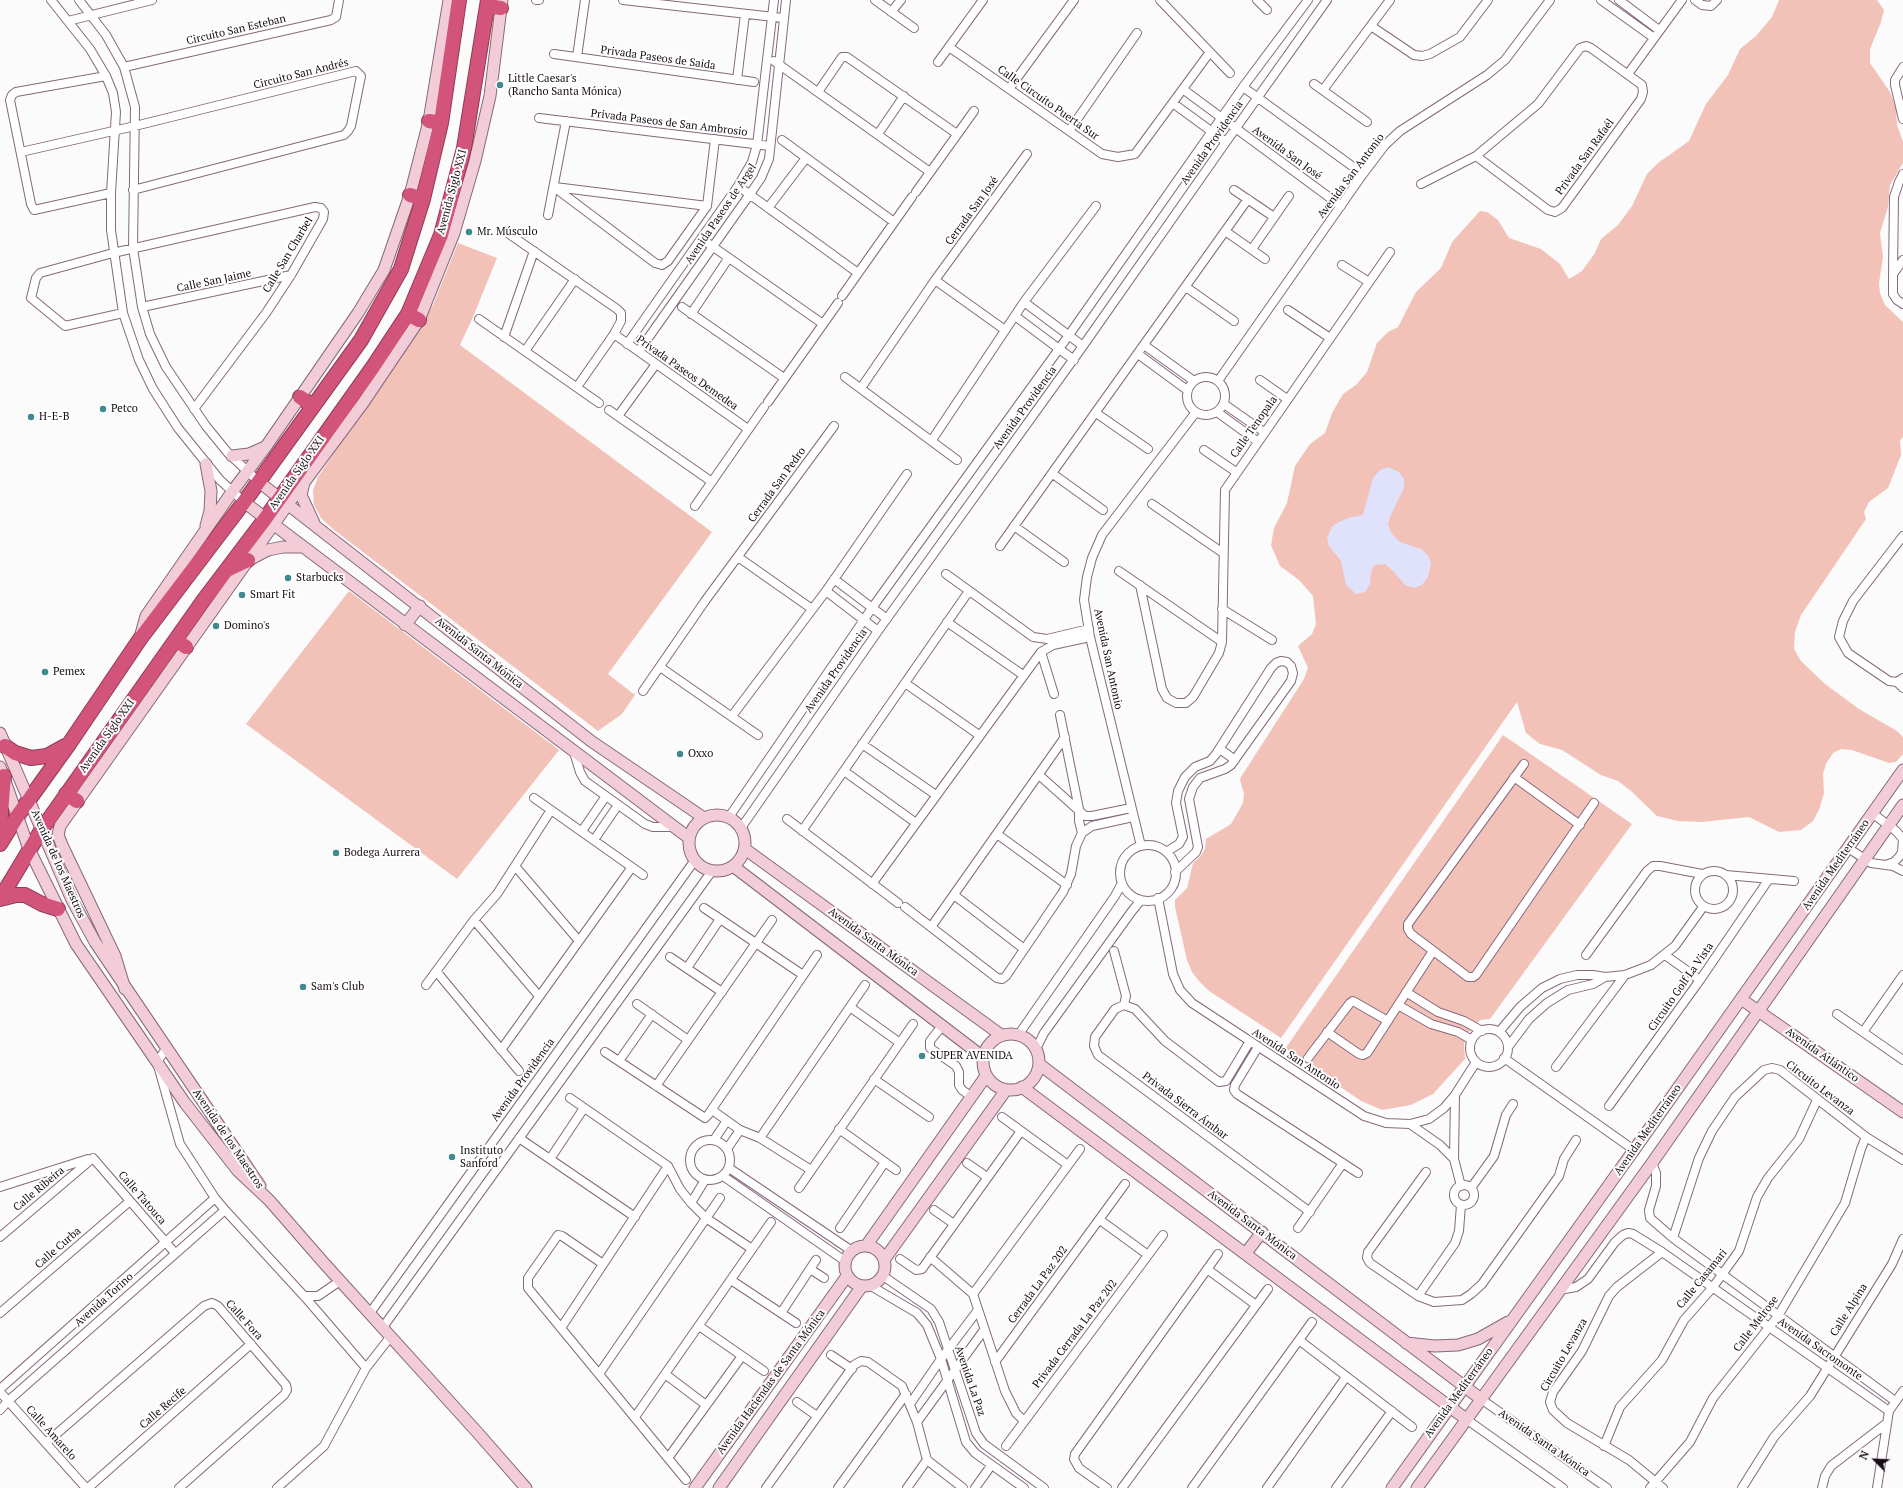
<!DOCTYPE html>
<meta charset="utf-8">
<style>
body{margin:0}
#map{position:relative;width:1903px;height:1488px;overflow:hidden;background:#fbfbfb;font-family:"PT Serif",serif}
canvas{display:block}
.north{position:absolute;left:1855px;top:1440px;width:40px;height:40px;-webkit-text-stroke:3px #fff;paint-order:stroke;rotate:294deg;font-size:11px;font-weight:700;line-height:16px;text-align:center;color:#170c14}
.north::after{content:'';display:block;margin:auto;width:14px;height:18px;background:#170c14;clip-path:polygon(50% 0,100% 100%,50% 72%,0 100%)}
</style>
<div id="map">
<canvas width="1903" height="1488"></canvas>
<div class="north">N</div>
</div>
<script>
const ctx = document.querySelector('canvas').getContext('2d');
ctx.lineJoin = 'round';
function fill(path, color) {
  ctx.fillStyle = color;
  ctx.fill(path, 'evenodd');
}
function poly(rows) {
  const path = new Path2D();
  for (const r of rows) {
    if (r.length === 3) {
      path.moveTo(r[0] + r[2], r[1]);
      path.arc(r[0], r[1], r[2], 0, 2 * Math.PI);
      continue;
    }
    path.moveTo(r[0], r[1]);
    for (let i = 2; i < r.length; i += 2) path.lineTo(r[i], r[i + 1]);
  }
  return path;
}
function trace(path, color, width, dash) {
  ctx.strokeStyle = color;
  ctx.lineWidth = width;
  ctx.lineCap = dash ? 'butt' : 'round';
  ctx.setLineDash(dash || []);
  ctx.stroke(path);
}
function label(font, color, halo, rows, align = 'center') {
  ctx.font = font + ' "PT Serif",serif';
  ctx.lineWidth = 4;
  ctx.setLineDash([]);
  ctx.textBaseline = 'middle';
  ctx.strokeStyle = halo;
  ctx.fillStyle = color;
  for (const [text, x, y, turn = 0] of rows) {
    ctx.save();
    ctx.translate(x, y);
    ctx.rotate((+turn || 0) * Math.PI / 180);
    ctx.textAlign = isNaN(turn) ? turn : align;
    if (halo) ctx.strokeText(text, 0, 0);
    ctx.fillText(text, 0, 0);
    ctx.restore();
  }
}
fill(poly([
 [1779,0,1877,0,1884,10,1881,22,1870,49,1870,63,1890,92,1896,108,1897,125,1903,142,1903,163,1890,185,1888,207,1880,233,1883,257,1879,283,1880,293,1885,305,1903,322,1903,437,1900,440,1901,455,1888,488,1869,502,1864,512,1866,519,1801,615,1795,632,1794,649,1801,661,1825,684,1859,709,1897,731,1903,737,1903,754,1896,762,1889,763,1852,750,1841,749,1833,753,1826,764,1823,774,1824,793,1819,810,1813,821,1801,830,1779,832,1749,817,1702,822,1678,821,1657,816,1631,791,1618,781,1601,775,1562,750,1540,744,1526,733,1517,702,1281,1038,1209,991,1199,981,1192,972,1187,960,1175,907,1175,900,1187,888,1193,863,1201,856,1205,848,1206,839,1231,824,1243,803,1244,794,1240,780,1241,777,1304,679,1308,668,1298,646,1312,634,1316,624,1313,596,1299,580,1280,566,1271,545,1274,528,1287,503,1295,466,1310,444,1325,433,1332,413,1343,394,1356,385,1367,372,1377,343,1388,332,1398,327,1416,292,1441,268,1452,242,1480,211,1487,212,1498,220,1509,238,1541,249,1560,264,1569,279,1582,271,1595,253,1601,239,1618,225,1632,206,1647,174,1658,163,1689,141,1706,104,1728,75,1740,49,1756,36,1772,17],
 [458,243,497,258,473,317,460,345,712,532,608,674,635,695,622,714,598,731,334,530,321,518,314,505,313,490,318,477,433,305],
 [349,591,559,750,457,879,246,724],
 [1503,735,1632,824,1490,1019,1480,1020,1468,1033,1464,1044,1465,1059,1433,1094,1411,1105,1382,1110,1361,1101,1285,1049]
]), '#f2c2b9');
fill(poly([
 [1389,467,1399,472,1404,479,1404,488,1390,517,1388,525,1392,534,1400,542,1421,549,1428,555,1431,563,1428,577,1422,585,1414,588,1405,585,1394,572,1385,564,1374,565,1371,573,1370,584,1365,592,1356,594,1346,585,1341,561,1329,546,1327,538,1332,527,1335,524,1348,518,1363,515,1373,478,1380,470]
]), '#e0e1fa');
const street = poly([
 [51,0,90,49,106,76,113,93,116,112,111,193,111,230,123,313,139,360,153,389,178,428,220,480,244,502],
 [79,0,106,35,124,67,135,107,133,248,142,307,150,334,166,367,206,426,228,453,259,482],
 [536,0,539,0],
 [623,0,783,18],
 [875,0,914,28],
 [1160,0,1230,73],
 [1257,0,1267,10],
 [1601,0,1654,38],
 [1619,0,1659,30],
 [1695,0,1702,5,1711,6,1717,0],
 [891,12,901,0],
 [68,21,152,0],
 [1371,26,1414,55,1422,56,1430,54,1460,37,1488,0],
 [949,47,1102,154,1118,157,1135,154,1210,52],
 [554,54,754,82],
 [577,57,585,0],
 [774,61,930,172],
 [938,62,983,0],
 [124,67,331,20,336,17,339,0],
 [1903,67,1895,80,1895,85,1903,119],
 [1628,74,1682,0],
 [106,76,16,92,12,95,10,100,31,204,34,210,111,193],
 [737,80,745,14],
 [1314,84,1367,122],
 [1243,87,1363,174],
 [1009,89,1074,0],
 [1184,90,1341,206],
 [1323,90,1390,0],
 [818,92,842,57,847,57,957,134],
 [1174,104,1226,142],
 [539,118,770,146],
 [1069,131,1137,33],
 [878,134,904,96],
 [782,140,894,222],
 [21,152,135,126,356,71,361,76,351,126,348,131,344,135,133,190],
 [1903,174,1899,182,1894,197,1893,274,1893,294,1897,300,1903,304],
 [1421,184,1476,156,1538,104,1580,48,1586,46,1591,48,1642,85,1643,92,1641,99,1562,208,1555,212,1548,210,1476,156],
 [738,186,858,273],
 [554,187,655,263,662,265,668,261,707,206,715,139],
 [555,187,707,206],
 [1234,190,1274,217],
 [916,192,974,111],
 [768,208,806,158],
 [548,215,566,121],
 [1225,231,1265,259],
 [509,234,617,309,621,313,621,321,614,334,577,387],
 [702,239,823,324],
 [1252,249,1289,196],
 [1342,265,1369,282],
 [1893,274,1903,260],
 [935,280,1005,330],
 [1186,287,1234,321],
 [842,296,912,197],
 [1024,302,1083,346],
 [142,307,291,275],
 [682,307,784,378],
 [1288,310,1330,338],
 [123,313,65,326,31,298,36,278,40,273,113,253,315,207,321,208,324,212,323,219,291,275,266,313,194,409],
 [691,314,728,259],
 [1015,316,1074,360],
 [479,319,599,403],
 [614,334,748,429],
 [504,337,534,251],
 [627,344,738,186,752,162,757,145,774,0],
 [1144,345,1194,381],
 [525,351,575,279],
 [639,351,750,194,761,178,769,159,786,0],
 [1138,354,1187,390],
 [1206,396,19],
 [845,377,957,460],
 [1260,380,1287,399],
 [1218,381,1363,174,1385,145,1400,131,1487,75,1505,60,1550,0],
 [861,388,935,280,1027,154],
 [768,402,838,303],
 [1224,404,1264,432],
 [609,410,712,482],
 [1217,412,1257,441],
 [1096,413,1148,449],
 [618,416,656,364],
 [932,440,1024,302,1096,206],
 [1204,450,1236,472],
 [1053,474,1103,510],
 [1152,504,1223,553],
 [695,506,764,407],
 [1014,526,1064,562],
 [1903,536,1853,601,1843,621,1839,637,1848,653,1889,681,1897,682,1903,678],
 [1000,546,1248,199],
 [738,557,812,609],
 [1119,571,1222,642],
 [946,574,1033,637,1047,639,1089,629],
 [834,579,887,619],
 [1140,585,1162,689,1167,698,1176,703,1186,703,1193,697,1219,653,1222,642,1225,490,1390,252],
 [826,591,878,631],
 [1222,609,1272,640],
 [947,622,1023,675],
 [1041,652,1054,694],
 [660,667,758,735],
 [1897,682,1903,688],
 [905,683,979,735],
 [643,691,705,601,834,426],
 [1060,715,1079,809,1079,821,1082,833],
 [732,716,826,591,907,474],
 [862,744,936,795],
 [1220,749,1235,760],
 [574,752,580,772,585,781,606,796,645,824,653,827,675,827],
 [1524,764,1408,924,1408,929,1411,934,1468,977,1473,977,1476,975,1594,803],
 [844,771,916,823],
 [1039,775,1085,816,1092,816,1131,808],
 [1514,777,1580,825],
 [534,798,643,875],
 [1872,813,1896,831,1903,839],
 [729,817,872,608,1069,335,1243,87,1308,0],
 [787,819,898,903],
 [741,828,878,631,1083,346,1226,142,1327,0],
 [582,831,606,796],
 [802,831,969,591],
 [997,834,1067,885],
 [594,840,618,805],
 [1148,873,28],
 [1141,846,1090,637,1084,600,1087,577,1092,558,1102,535,1196,412],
 [1848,848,1871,863,1893,866,1903,871],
 [1166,852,1179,844,1183,837,1176,803,1178,791,1185,777,1195,767,1210,761,1216,754,1271,668,1276,663,1281,661,1287,662,1291,666,1293,673,1291,681,1231,765,1225,769,1200,778,1193,787,1189,799,1198,847,1196,852,1175,872],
 [1886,865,1894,862,1899,857,1902,852,1903,839],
 [515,866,579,941],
 [1714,890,19],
 [1726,875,1794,881],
 [872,884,1041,652,1053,645,1090,637],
 [954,895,1024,949],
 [1158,898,1173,974,1180,990,1192,1003,1364,1116,1386,1123,1410,1124,1429,1119,1444,1108,1455,1095,1476,1062],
 [905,907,997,978,1002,979,1006,976,1063,892,1071,874,1076,846,1082,833,1092,826,1133,817],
 [704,908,803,975],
 [474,920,539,996],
 [931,927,1065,737],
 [1114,951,1126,996,1124,1005],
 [1586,955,1647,871,1653,866,1660,866,1702,874],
 [1665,955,1700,980],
 [670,957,722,992],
 [687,968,720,919],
 [436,971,519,1071],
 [426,985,474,920,497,894,551,810],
 [1406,992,1438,1012,1464,1021,1482,1031],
 [637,1004,688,1040],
 [1398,1005,1431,1024,1458,1032,1472,1040],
 [850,1007,900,1043],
 [1837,1014,1903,1060],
 [942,1026,930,1041,930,1048,956,1066,959,1072,959,1085,962,1090,972,1097],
 [1489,1048,19],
 [1327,1032,1359,1054,1363,1055,1367,1053,1433,951],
 [1499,1032,1520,1007,1542,988,1560,979,1577,975,1593,975,1605,977,1625,975,1651,965,1675,946,1703,907],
 [1863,1032,1903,975],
 [1019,1034,1115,896,1122,883],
 [1250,1041,1226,1081,1219,1082,1165,1041,1135,1009,1124,1005,1115,1009,1095,1037,1094,1046,1098,1055,1310,1212],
 [1258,1047,1235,1085,1234,1090,1237,1094,1358,1173],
 [1508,1047,1529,1019,1547,1003,1568,990,1593,984,1605,977],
 [166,1049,157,1062,180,1144,215,1198,225,1210,304,1296,366,1368],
 [1036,1049,1044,1033,1132,911,1141,900],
 [501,1050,632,867],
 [605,1052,705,1118,708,1115,817,955],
 [1308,1058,1350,1003,1353,1001,1388,1021],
 [1504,1058,1634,1150],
 [619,1061,652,1014],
 [1556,1067,1625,975],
 [874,1079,929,1117],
 [656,1086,772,920],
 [1455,1095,1454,1159,1461,1186],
 [570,1098,668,1166,680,1189,691,1203,706,1218,752,1249],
 [1609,1106,1700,980,1769,879],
 [712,1110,740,1130,760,1138,811,1170],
 [1002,1117,1068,1165],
 [1410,1124,1440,1145,1454,1159],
 [839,1129,896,1170],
 [519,1138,635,1217],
 [760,1138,865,985],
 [710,1160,20],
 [714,1140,726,1122],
 [727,1149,740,1130],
 [93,1158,175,1253],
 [550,1159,584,1108],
 [967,1163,987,1177],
 [1652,1163,1656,1173,1656,1186,1649,1210,1650,1218,1673,1238,1895,1401],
 [729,1168,852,1251],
 [1426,1172,1368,1252,1367,1258,1370,1263,1418,1296,1434,1302,1462,1300,1471,1294,1482,1284,1559,1176,1564,1159,1576,1140],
 [723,1176,845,1261],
 [1464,1195,10],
 [0,1187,88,1159],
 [799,1188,913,1024],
 [1471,1188,1494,1156,1506,1115,1513,1104],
 [691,1203,705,1180],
 [934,1210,954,1224],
 [1100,1220,1148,1255],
 [840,1228,885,1162],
 [1298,1228,1343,1163],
 [0,1237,93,1158],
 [1673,1238,1699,1158,1712,1131,1735,1097,1764,1070,1772,1068,1780,1070,1866,1137,1903,1160],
 [1662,1252,1617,1287,1609,1296,1582,1351,1553,1392,1550,1402,1553,1410,1567,1423,1629,1460,1663,1488],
 [930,1257,973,1294,1005,1391,1016,1413,1024,1421],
 [900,1259,916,1270,922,1269,1021,1131],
 [603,1264,562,1236,558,1235,528,1278,528,1288,686,1480],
 [810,1269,824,1278],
 [1207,1269,1256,1305],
 [883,1276,931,1309,939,1322,976,1433,984,1444,1044,1488],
 [731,1280,796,1323],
 [871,1286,917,1313,927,1325,941,1359,966,1442,975,1453,1024,1488],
 [1559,1290,1576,1287,1588,1279,1615,1242,1623,1235,1628,1233,1633,1234,1662,1252,1889,1411],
 [973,1294,1080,1149],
 [304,1296,318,1296,340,1281],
 [1418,1296,1455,1243,1459,1231,1461,1205],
 [0,1313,130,1201],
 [370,1313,695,860],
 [781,1313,816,1260],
 [699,1326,764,1371],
 [383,1327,712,871],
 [561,1328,668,1166],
 [1299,1340,1412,1427],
 [831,1355,852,1369],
 [995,1362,1125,1184],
 [599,1374,720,1198],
 [665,1374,706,1405],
 [0,1389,215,1198],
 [0,1392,86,1488],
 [1481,1399,1607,1488],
 [797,1402,817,1416],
 [910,1404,941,1359,978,1310],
 [0,1410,8,1401,225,1210],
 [635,1417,771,1222],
 [1466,1419,1563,1488],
 [917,1422,984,1330],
 [46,1443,204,1306,212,1303,218,1306,286,1385,287,1390,284,1395,179,1488],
 [1006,1446,1163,1235],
 [1604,1446,1620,1407,1662,1360,1684,1320,1713,1287,1739,1251,1757,1197,1768,1178,1799,1139,1817,1100],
 [668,1458,742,1356],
 [88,1488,251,1344],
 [277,1488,324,1446,366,1368,391,1336],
 [766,1488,854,1365,861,1361,868,1362,902,1386,917,1422,927,1460,963,1488],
 [838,1488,906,1394],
 [907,1488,927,1460],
 [975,1488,988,1470],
 [1107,1488,1079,1468,1074,1459,1075,1454,1218,1254],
 [1122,1488,1268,1289],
 [1192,1488,1312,1322],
 [1267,1488,1346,1377],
 [1336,1488,1392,1411],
 [1650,1488,1690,1442,1713,1398,1778,1316,1845,1203,1861,1149,1866,1137],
 [1742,1488,1774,1437,1810,1396,1892,1264,1903,1239],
 [1822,1488,1825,1476,1831,1466,1887,1423],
 [1877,1488,1889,1411,1903,1391]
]);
const secondary = poly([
 [232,456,249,454,265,447],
 [206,464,211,491,210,511,206,526],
 [259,482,591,741,704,818],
 [304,483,301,495,314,523],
 [244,502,689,838],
 [251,559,268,550,283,547,302,547],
 [405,625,420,606],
 [141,634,146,616,232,492,267,445,358,313,384,270,410,195,429,121,449,0],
 [0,733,72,900,95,942,260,1186],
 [0,767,29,849,76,944,185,1103,238,1171,269,1200,323,1262,477,1432,526,1488],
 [717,843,28],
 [745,849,1001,1035],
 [733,866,983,1057],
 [125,989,115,956,62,845,58,835,60,826,288,504,363,403,419,320,454,233,475,161,490,96,502,0],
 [1741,999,1903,1112],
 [1011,1062,28],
 [1039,1064,1481,1399],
 [1022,1087,1466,1419],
 [865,1266,20],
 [866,1246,986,1076],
 [1246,1253,1262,1232],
 [884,1260,1006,1090],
 [1406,1343,1435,1346,1458,1345,1478,1339,1508,1322],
 [695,1488,847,1276],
 [719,1488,862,1286],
 [1392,1488,1634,1150,1903,770],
 [1417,1488,1652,1163,1903,805]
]);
const highway = poly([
 [487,6,501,8],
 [429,121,441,123],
 [410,195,423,199],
 [408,314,419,320],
 [300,397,313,406],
 [227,570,248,560],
 [176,640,186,647],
 [5,746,15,753,31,758,47,756,65,746],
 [66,794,77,801],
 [0,825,4,776],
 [0,844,18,815,69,744,140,639,244,502,361,340,401,269,423,199,441,123,459,0],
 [0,899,42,829,203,601,265,519,373,367,408,314,441,235,464,148,488,0],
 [0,899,16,895,25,895,42,904,58,909]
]);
trace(street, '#86687d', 10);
trace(secondary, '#86687d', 13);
trace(highway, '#913b57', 16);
trace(street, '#fff', 8);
trace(secondary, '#f2ccd7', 11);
trace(highway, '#d3547b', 14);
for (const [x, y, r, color] of [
 [500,85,4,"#41888f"],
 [469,232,4,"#41888f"],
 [103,409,4,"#41888f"],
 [31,417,4,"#41888f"],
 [288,578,4,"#41888f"],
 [242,595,4,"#41888f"],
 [216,626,4,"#41888f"],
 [45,672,4,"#41888f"],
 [680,754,4,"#41888f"],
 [336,853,4,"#41888f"],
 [303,987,4,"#41888f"],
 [922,1056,4,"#41888f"],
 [452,1157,4,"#41888f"]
]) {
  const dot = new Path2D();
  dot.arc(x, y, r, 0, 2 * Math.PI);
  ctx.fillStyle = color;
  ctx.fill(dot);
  trace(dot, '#fff', 1.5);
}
label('11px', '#170c14', '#fff', [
 ["Circuito San Esteban",236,30,-13],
 ["Privada Paseos de Saida",658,58,8],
 ["Circuito San Andrés",301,74,-14],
 ["Calle Circuito Puerta Sur",1048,103,35],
 ["Privada Paseos de San Ambrosio",669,123,7],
 ["Avenida Providencia",1212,143,-55],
 ["Avenida San José",1287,153,36],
 ["Privada San Rafaél",1585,157,-54],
 ["Avenida San Antonio",1351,176,-53],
 ["Avenida Siglo XXI",452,192,-75],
 ["Cerrada San José",972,211,-54],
 ["Avenida Paseos de Argel",721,214,-56],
 ["Calle San Charbel",288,255,-59],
 ["Calle San Jaime",214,281,-12],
 ["Privada Paseos Demedea",687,373,35],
 ["Avenida Providencia",1025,408,-54],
 ["Calle Tenopala",1254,427,-55],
 ["Avenida Siglo XXI",297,473,-55],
 ["Cerrada San Pedro",777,485,-54],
 ["Avenida Santa Mónica",479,653,38],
 ["Avenida San Antonio",1108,659,78],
 ["Avenida Providencia",836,671,-55],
 ["Avenida Siglo XXI",107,736,-55],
 ["Avenida de los Maestros",58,864,66],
 ["Avenida Mediterráneo",1836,865,-55],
 ["Avenida Santa Mónica",873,942,36],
 ["Circuito Golf La Vista",1681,987,-55],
 ["Avenida Atlántico",1822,1055,35],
 ["Avenida San Antonio",1296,1059,33],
 ["Avenida Providencia",523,1080,-54],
 ["Circuito Levanza",1820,1088,37],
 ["Privada Sierra Ámbar",1185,1106,37],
 ["Avenida Mediterráneo",1648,1130,-55],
 ["Avenida de los Maestros",228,1139,56],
 ["Calle Ribeira",39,1189,-40],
 ["Calle Tatouca",142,1198,49],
 ["Avenida Santa Mónica",1252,1225,37],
 ["Calle Curba",58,1248,-41],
 ["Calle Casamari",1702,1279,-51],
 ["Cerrada La Paz 202",1038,1285,-54],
 ["Avenida Torino",104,1300,-42],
 ["Calle Alpina",1849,1310,-58],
 ["Calle Fora",244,1320,48],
 ["Calle Melrose",1756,1324,-53],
 ["Privada Cerrada La Paz 202",1075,1334,-53],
 ["Avenida Sacromonte",1820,1349,35],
 ["Circuito Levanza",1564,1355,-60],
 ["Avenida La Paz",970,1381,71],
 ["Avenida Haciendas de Santa Mónica",771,1382,-54],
 ["Avenida Mediterráneo",1459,1393,-54],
 ["Calle Recife",163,1408,-41],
 ["Calle Amarelo",51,1433,48],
 ["Avenida Santa Mónica",1544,1443,35]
]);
label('11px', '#170c14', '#fff', [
 ["Little Caesar's",508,79],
 ["(Rancho Santa Mónica)",508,92],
 ["Mr. Músculo",477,232],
 ["Petco",111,409],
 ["H-E-B",39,417],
 ["Starbucks",296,578],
 ["Smart Fit",250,595],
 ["Domino's",224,626],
 ["Pemex",53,672],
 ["Oxxo",688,754],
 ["Bodega Aurrera",344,853],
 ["Sam's Club",311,987],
 ["SUPER AVENIDA",930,1056],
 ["Instituto",460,1151],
 ["Sanford",460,1164]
], 'left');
</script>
